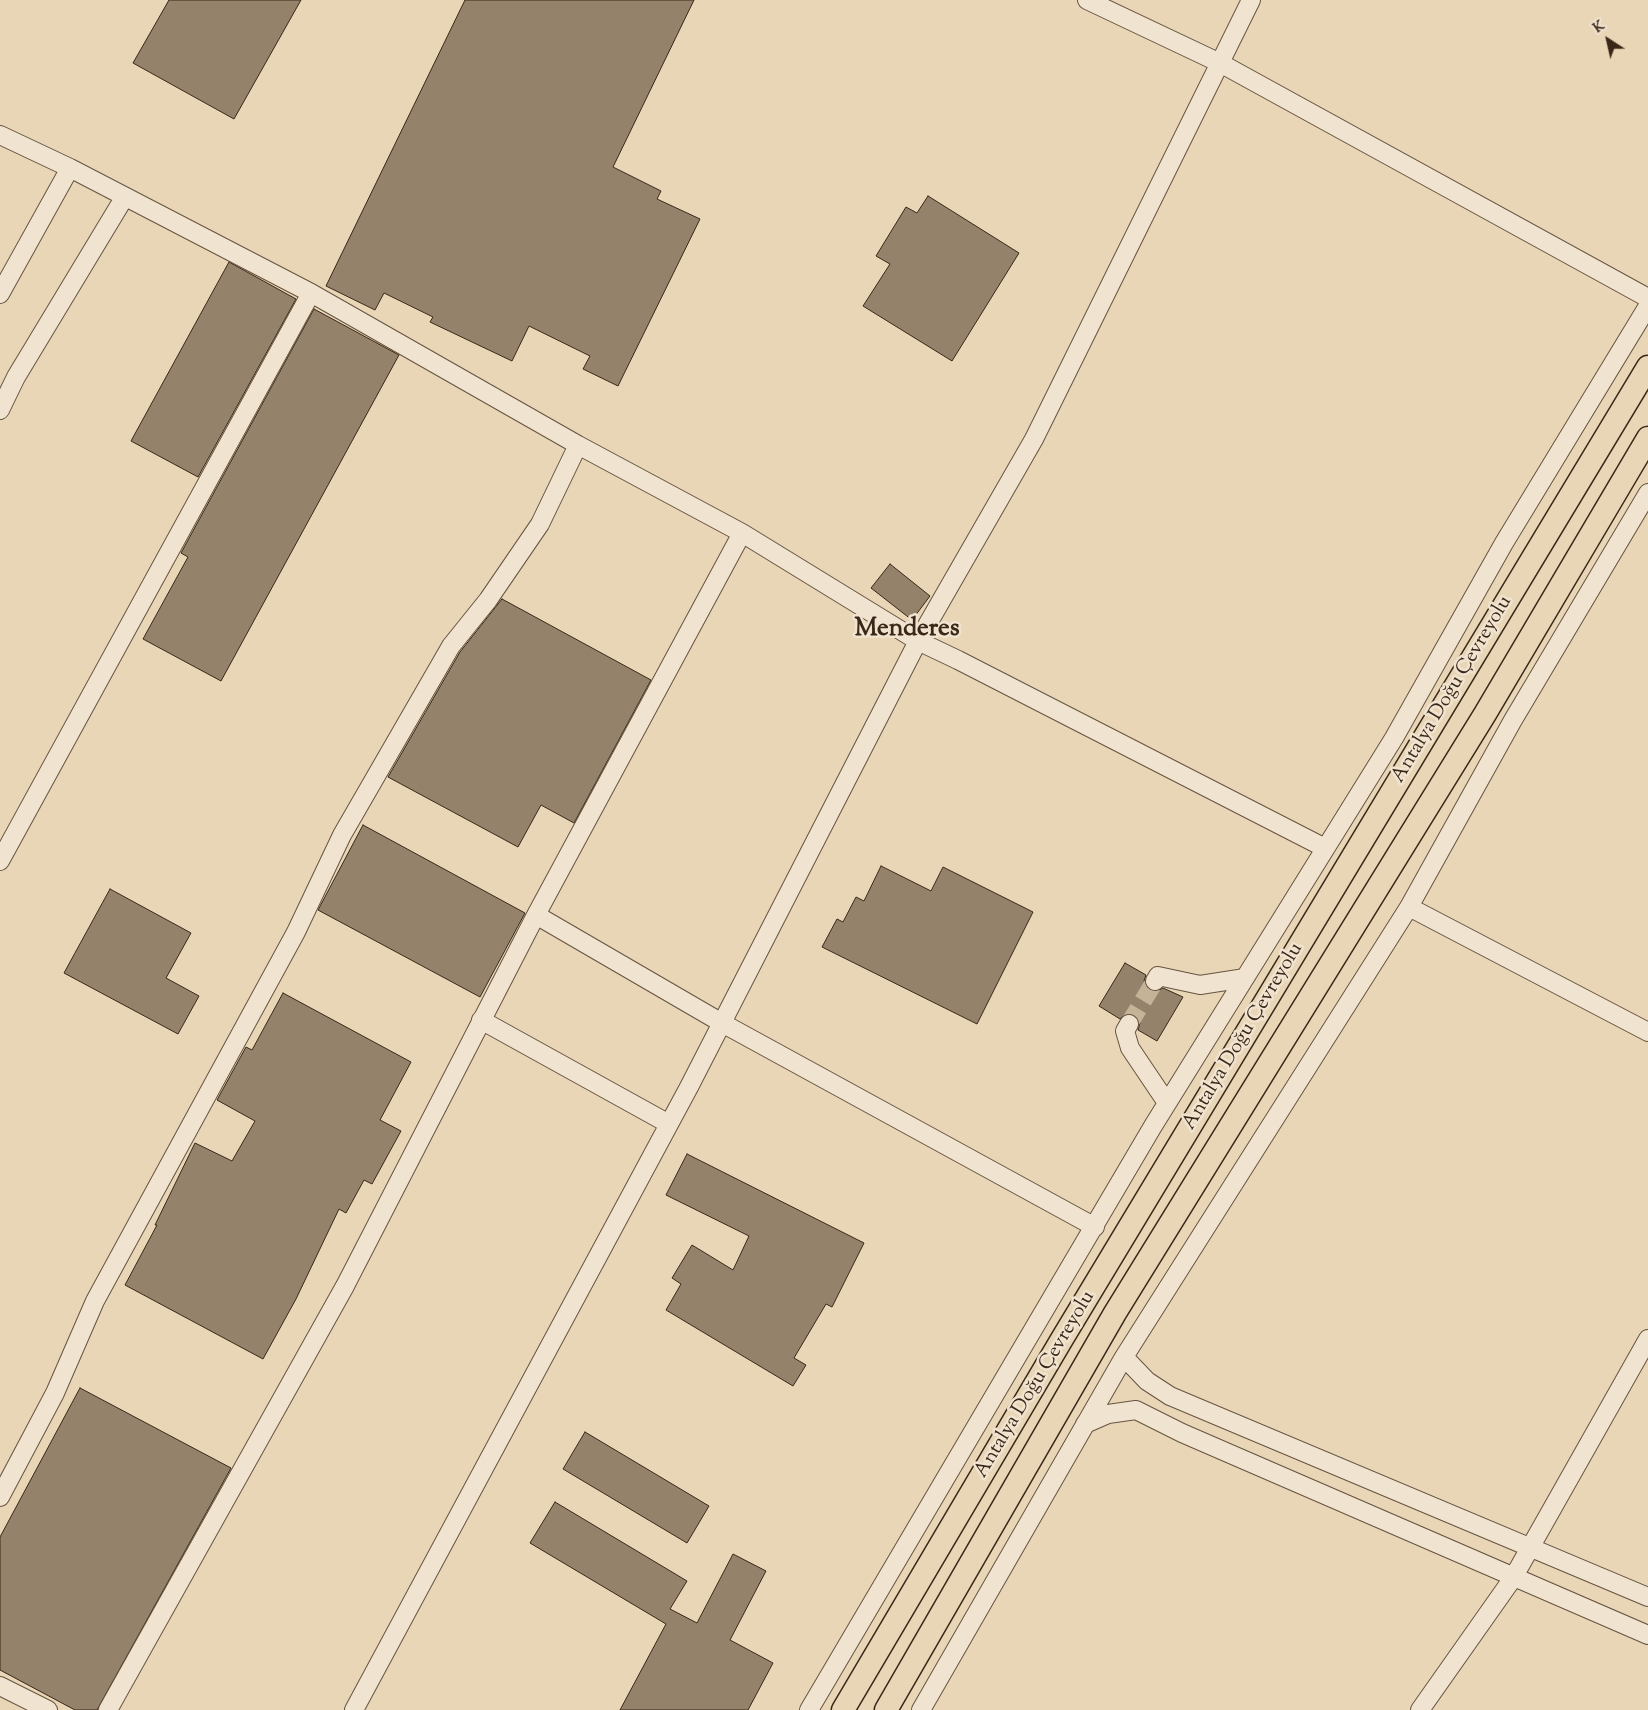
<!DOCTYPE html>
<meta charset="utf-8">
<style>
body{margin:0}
#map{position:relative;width:1648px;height:1710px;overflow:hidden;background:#e8d6b7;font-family:"Sorts Mill Goudy",serif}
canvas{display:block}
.north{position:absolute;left:1583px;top:15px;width:50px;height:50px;-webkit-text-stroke:4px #f0e4d0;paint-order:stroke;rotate:325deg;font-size:14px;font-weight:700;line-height:20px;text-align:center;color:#3a2718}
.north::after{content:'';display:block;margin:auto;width:18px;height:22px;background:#3a2718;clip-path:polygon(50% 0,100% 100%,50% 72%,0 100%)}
</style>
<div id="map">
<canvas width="1648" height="1710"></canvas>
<div class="north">K</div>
</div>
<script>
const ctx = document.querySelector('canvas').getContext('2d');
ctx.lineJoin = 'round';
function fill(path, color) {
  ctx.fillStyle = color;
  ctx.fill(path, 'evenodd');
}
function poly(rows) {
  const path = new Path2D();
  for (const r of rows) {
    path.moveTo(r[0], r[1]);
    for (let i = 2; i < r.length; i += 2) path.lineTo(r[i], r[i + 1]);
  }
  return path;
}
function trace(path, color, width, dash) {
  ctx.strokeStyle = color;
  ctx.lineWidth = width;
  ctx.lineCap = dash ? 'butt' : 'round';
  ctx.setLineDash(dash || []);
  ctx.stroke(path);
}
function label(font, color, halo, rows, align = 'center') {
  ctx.font = font + ' "Sorts Mill Goudy",serif';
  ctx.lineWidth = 5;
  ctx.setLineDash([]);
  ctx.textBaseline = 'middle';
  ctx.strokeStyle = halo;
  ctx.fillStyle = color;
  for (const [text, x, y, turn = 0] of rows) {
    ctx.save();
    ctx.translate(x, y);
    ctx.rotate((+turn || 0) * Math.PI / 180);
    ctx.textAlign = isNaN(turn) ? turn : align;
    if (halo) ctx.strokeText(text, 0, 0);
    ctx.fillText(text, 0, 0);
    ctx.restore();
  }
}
const building = poly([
 [169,0,301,0,234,119,133,63,169,0],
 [465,0,694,0,613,167,661,191,657,199,700,219,618,386,583,369,590,356,529,326,512,361,430,322,433,317,384,293,375,310,326,286,465,0],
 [928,196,1019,253,952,361,863,306,890,264,876,256,906,207,917,213,928,196],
 [229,262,296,299,198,477,131,441,229,262],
 [314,309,399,355,221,681,143,639,188,557,181,553,314,309],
 [890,564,930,596,912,620,871,588,890,564],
 [502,599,651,680,574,823,541,805,518,847,388,777,460,652,502,599],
 [363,825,525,913,480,997,318,910,363,825],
 [881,866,931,891,943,867,1033,912,977,1024,822,947,837,919,843,922,856,897,864,901,881,866],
 [110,889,191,933,166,978,199,996,178,1034,64,973,110,889],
 [1125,963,1146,975,1144,981,1149,990,1155,992,1163,988,1183,997,1157,1041,1138,1030,1140,1023,1135,1015,1128,1013,1120,1019,1099,1006,1125,963],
 [283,993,411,1062,380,1120,401,1131,372,1184,364,1180,346,1213,339,1209,296,1299,263,1359,125,1285,157,1225,155,1225,195,1143,232,1161,255,1121,217,1100,246,1047,252,1050,283,993],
 [687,1154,864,1243,832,1307,826,1304,794,1358,806,1365,793,1386,666,1310,681,1284,672,1278,692,1245,733,1270,749,1236,666,1195,687,1154],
 [80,1388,231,1468,97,1710,75,1710,0,1670,0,1537,80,1388],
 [585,1432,709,1506,687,1543,563,1469,585,1432],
 [555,1502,687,1581,670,1609,697,1623,733,1554,766,1571,730,1640,773,1663,748,1710,620,1710,666,1624,530,1543,555,1502]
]);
fill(building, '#94826b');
trace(building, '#3a2718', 1);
trace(poly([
 [1129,1024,1155,981]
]), '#c5b397', 18, [18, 9]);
const minor = poly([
 [1087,0,1220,63,1648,298],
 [0,135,70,168,311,293,578,445,742,533,918,641,958,660,1325,848],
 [0,294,70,168],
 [0,410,16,377,124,198],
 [0,861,311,293],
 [1409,907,1648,1032],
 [536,915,722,1023,1095,1227],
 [1155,981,1158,976,1200,985,1245,978],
 [481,1020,669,1124],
 [1129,1024,1125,1031,1130,1048,1167,1103],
 [1124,1357,1147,1381,1170,1396,1648,1597],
 [1085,1424,1108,1414,1136,1410,1182,1433,1648,1635],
 [0,1497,55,1393,95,1301,296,932,342,835,451,646,488,600,540,524,578,445],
 [0,1686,48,1710],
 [108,1710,345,1286,536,915,742,533],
 [354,1710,689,1087,918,641,1034,439,1251,0],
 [809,1710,1153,1126,1394,738,1504,543,1648,306],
 [921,1710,1124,1357,1409,907,1513,720,1648,493],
 [1420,1710,1513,1578,1648,1339]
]);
const major = poly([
 [843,1710,1062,1339,1648,367],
 [886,1710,1115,1313,1485,714,1648,438]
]);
trace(minor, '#665340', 20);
trace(major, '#3a2718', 25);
trace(minor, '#f0e4d0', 18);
trace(major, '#e8d6b7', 22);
label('20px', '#3a2718', '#f0e4d0', [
 ["Antalya Doğu Çevreyolu",1453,690,-59],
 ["Antalya Doğu Çevreyolu",1244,1037,-59],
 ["Antalya Doğu Çevreyolu",1036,1385,-59]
]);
label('bold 25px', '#3a2718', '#f0e4d0', [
 ["Menderes",907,631]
]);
</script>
